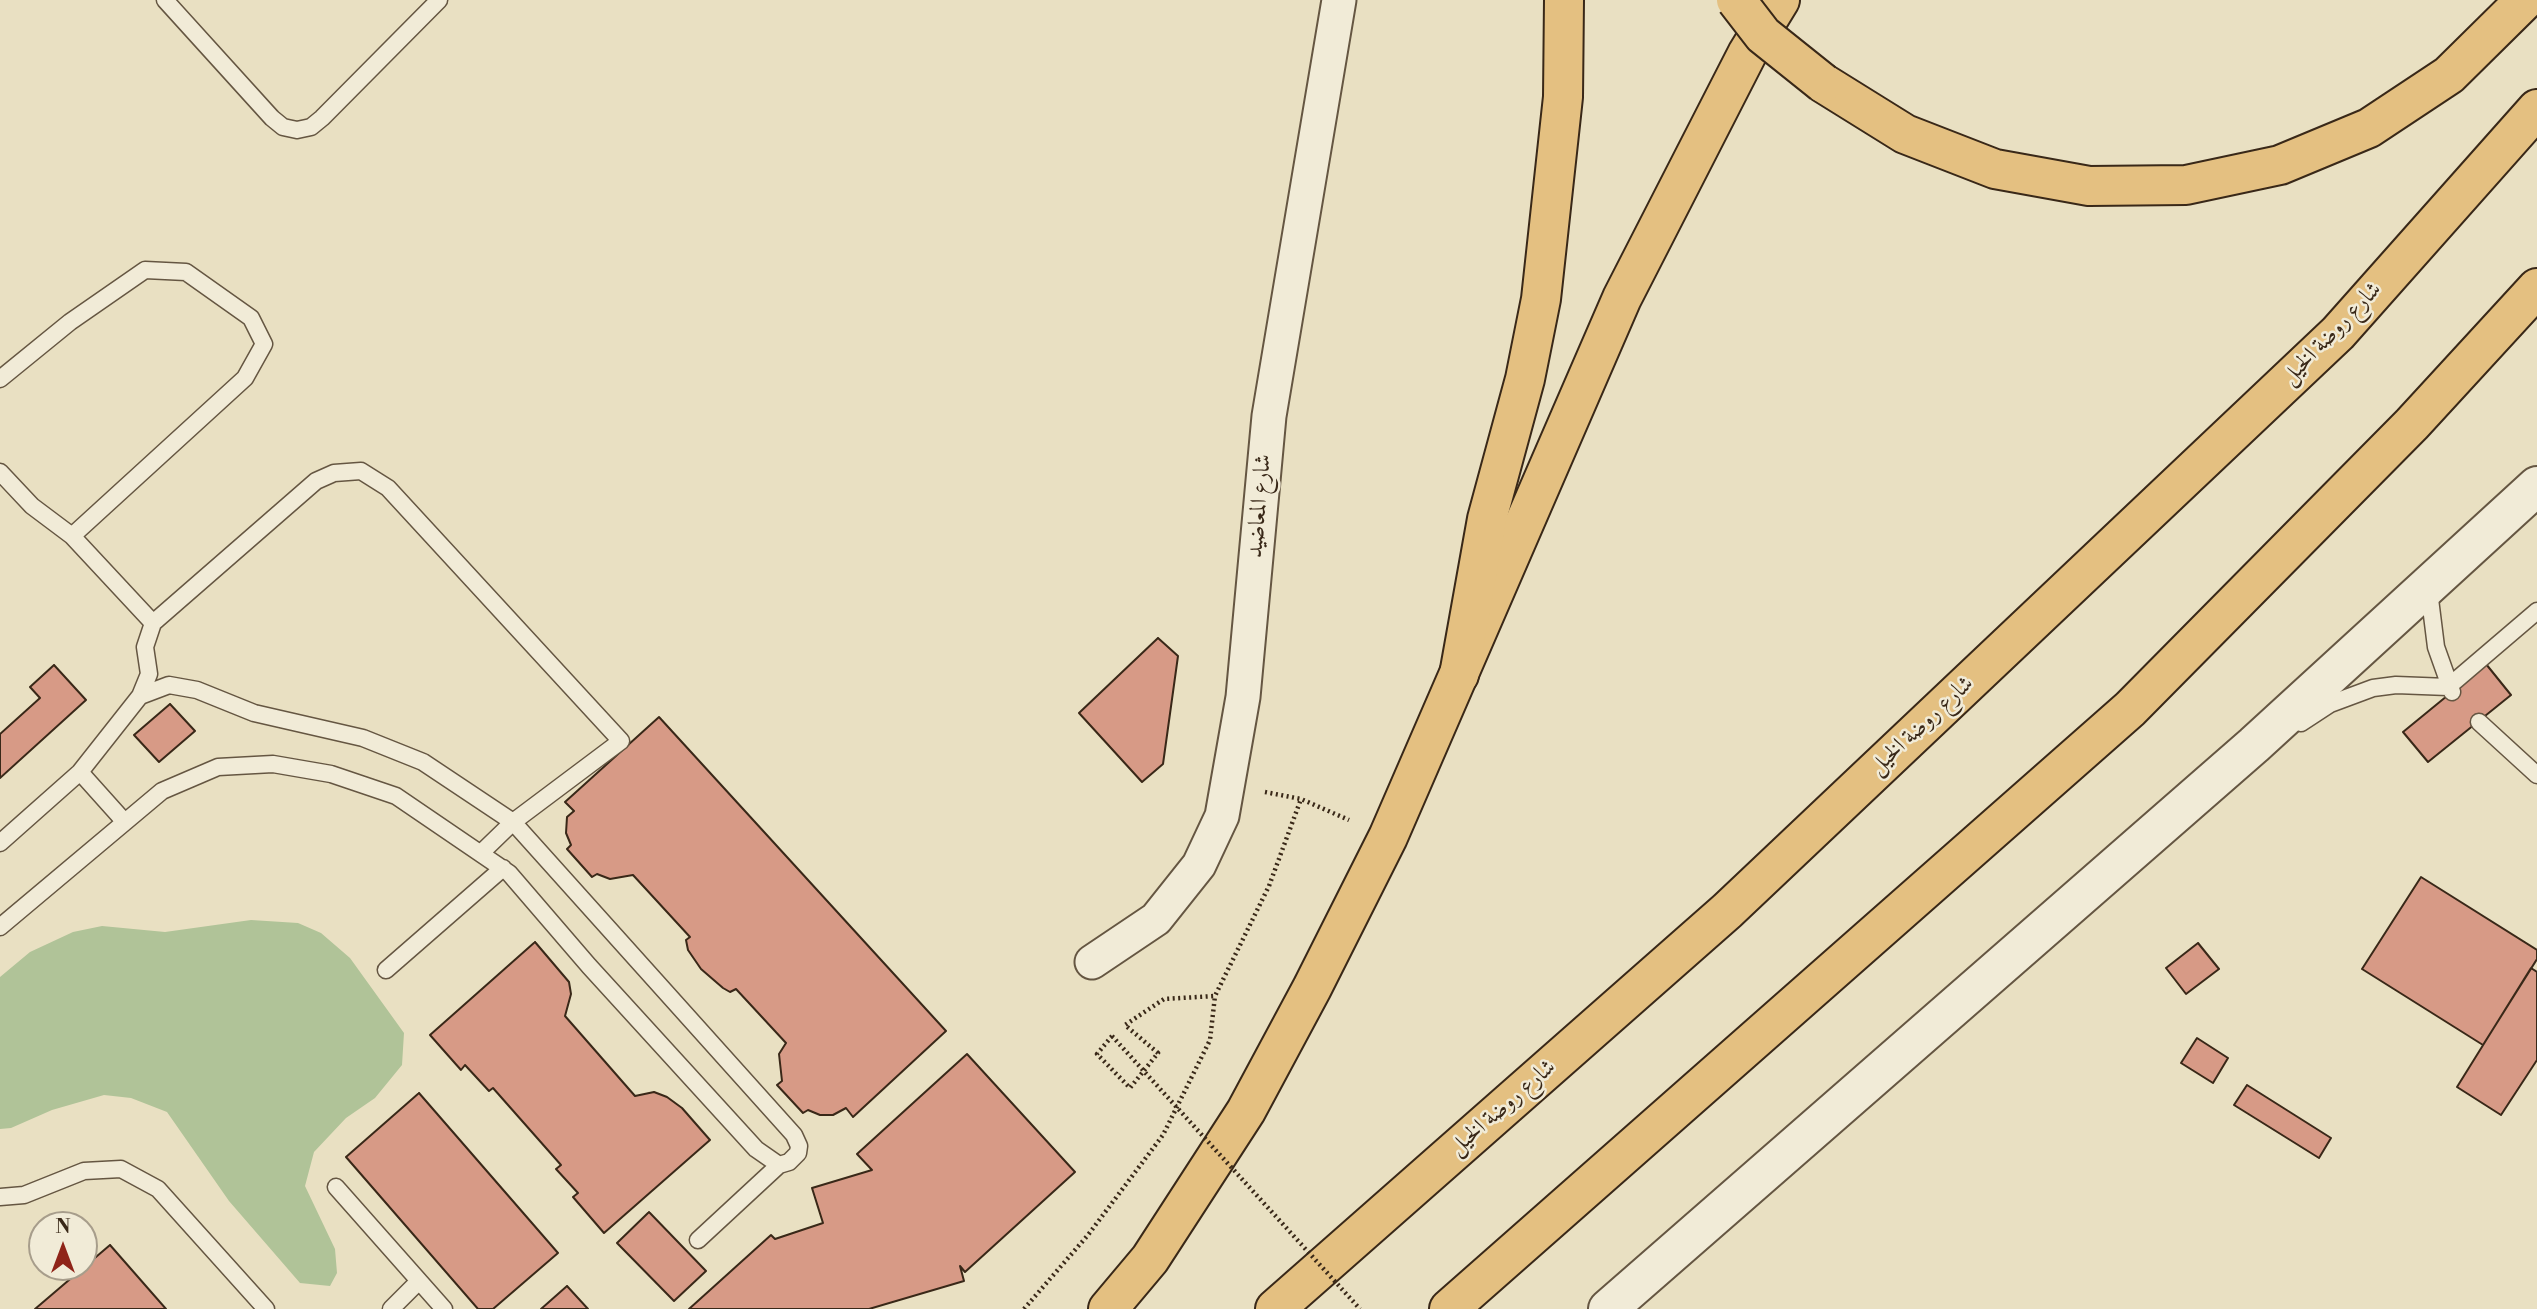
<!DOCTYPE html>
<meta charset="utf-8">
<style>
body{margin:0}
#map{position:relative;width:2537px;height:1309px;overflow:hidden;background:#e9e0c2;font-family:"Libre Bodoni",serif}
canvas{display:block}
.north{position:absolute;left:28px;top:1211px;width:70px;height:70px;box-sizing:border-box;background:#f1ebd7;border:2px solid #a79d8b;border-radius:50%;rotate:0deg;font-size:19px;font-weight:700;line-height:28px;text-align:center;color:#392818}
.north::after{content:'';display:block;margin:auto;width:24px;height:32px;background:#8f2418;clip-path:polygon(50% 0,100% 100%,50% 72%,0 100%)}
</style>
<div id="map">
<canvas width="2537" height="1309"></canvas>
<div class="north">N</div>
</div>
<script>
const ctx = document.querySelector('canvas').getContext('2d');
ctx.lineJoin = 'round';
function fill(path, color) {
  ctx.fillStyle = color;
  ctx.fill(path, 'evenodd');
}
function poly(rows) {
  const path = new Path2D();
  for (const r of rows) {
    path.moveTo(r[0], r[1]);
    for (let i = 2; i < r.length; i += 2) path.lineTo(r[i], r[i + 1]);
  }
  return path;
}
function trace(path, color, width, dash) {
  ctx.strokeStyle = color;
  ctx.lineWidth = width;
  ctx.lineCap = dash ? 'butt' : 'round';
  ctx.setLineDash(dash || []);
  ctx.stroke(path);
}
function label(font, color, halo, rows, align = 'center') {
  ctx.font = font + ' "Libre Bodoni",Amiri,serif';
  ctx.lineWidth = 5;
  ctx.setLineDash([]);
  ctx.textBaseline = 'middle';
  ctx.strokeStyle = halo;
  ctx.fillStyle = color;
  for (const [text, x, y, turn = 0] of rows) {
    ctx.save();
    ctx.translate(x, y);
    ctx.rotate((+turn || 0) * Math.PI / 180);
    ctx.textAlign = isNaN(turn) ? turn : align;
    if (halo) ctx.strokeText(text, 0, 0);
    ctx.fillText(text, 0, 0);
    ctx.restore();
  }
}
fill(poly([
 [251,920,298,923,321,933,350,958,404,1033,402,1065,375,1098,346,1118,314,1152,305,1186,335,1249,337,1273,330,1286,300,1283,229,1201,167,1112,131,1098,104,1095,52,1110,11,1128,0,1129,0,977,30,952,73,932,102,926,165,932]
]), '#b0c398');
const building = poly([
 [1158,638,1178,656,1163,764,1142,782,1079,713,1158,638],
 [2486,664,2511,695,2428,762,2403,732,2486,664],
 [54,665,86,700,0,778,0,734,40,698,30,687,54,665],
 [170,704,195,731,159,762,134,735,170,704],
 [659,717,946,1031,853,1117,846,1108,833,1115,820,1115,808,1110,803,1113,777,1085,782,1081,779,1054,786,1043,736,989,730,992,723,988,701,969,688,950,686,940,690,937,633,875,610,879,597,874,592,877,567,849,571,845,566,833,567,817,574,811,565,802,659,717],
 [2421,877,2537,950,2537,959,2483,1045,2362,969,2421,877],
 [535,942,569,982,571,994,565,1016,635,1096,654,1092,667,1097,682,1108,710,1140,604,1233,573,1197,578,1193,556,1169,561,1165,493,1088,489,1091,465,1065,461,1070,430,1035,535,942],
 [2198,943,2219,969,2186,994,2166,968,2198,943],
 [2531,968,2537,972,2537,1060,2501,1115,2457,1087,2531,968],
 [2197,1038,2228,1058,2213,1083,2181,1063,2197,1038],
 [967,1054,1075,1172,965,1272,960,1266,964,1281,869,1309,689,1309,771,1235,775,1239,823,1223,812,1188,872,1170,857,1154,967,1054],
 [2247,1085,2331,1138,2319,1158,2234,1105,2247,1085],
 [419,1093,558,1253,493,1309,478,1309,346,1157,419,1093],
 [649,1212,706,1271,674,1301,617,1243,649,1212],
 [110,1245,166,1309,35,1309,110,1245],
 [567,1286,588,1309,541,1309,567,1286]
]);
fill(building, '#d79a86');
trace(building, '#392818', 2);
const service = poly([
 [165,0,272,118,283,127,297,130,311,127,322,118,439,0],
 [0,379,70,322,145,270,186,272,251,318,264,344,245,378,72,536],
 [0,472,32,506,72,536,153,623],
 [2429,591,2436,647,2452,692],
 [140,696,149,674,145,647,153,623,316,481,334,473,361,471,388,488,621,741,513,822,481,853],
 [2479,722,2537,775],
 [2301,723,2330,704,2373,688,2396,685,2448,687,2537,611],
 [80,772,123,820],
 [0,843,80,772,140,696,169,685,197,690,254,713,363,738,423,762,513,822,794,1135,799,1146,798,1153,789,1162,779,1165,756,1149,589,966,509,873,396,796,331,774,273,764,218,767,162,791,0,927],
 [386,970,503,868],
 [336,1187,444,1309],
 [0,1197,24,1195,84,1171,121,1169,158,1189,266,1309],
 [698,1240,779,1165],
 [391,1309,418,1282]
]);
const minor = poly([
 [1092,962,1156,919,1199,865,1222,816,1243,697,1269,416,1339,0]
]);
const tertiary = poly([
 [1608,1309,2254,745,2537,486]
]);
const trunk = poly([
 [1108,1309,1150,1259,1246,1111,1312,988,1388,837,1622,298,1747,54,1780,0],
 [1275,1309,1727,911,2338,333,2537,109],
 [1449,1309,2130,709,2412,424,2537,288]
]);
const motorway = poly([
 [1823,83,1905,134,1995,169,2089,186,2186,185,2280,165,2369,128,2449,75,2525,0],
 [1459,675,1487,519,1525,379,1541,299,1563,97,1564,0]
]);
trace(service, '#655642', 19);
trace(minor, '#655642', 37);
trace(tertiary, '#655642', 42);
trace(trunk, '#392818', 42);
trace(motorway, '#392818', 42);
trace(poly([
 [1265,792,1301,799,1349,820],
 [1112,1036,1097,1054,1130,1088,1158,1053,1125,1025,1164,999,1215,996,1269,886,1301,799],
 [1024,1309,1088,1235,1163,1135,1210,1040,1215,996]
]), '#392818', 4.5, [2, 3.5]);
trace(service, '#f1ebd7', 16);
trace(minor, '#f1ebd7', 33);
trace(tertiary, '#f1ebd7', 38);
trace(trunk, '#e4c081', 38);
trace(motorway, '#e4c081', 38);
const motorwayBridge = poly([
 [1736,0,1763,35,1823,83]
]);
trace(motorwayBridge, '#392818', 42, []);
trace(poly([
 [1112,1036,1360,1309]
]), '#392818', 4.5, [2, 3.5]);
trace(motorwayBridge, '#e4c081', 38);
label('23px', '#392818', '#f1ebd7', [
 ["شارع روضة الخيل",2332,334,-46],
 ["شارع المعاضيد",1260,506,-85],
 ["شارع روضة الخيل",1922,726,-43],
 ["شارع روضة الخيل",1503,1108,-41]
]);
</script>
